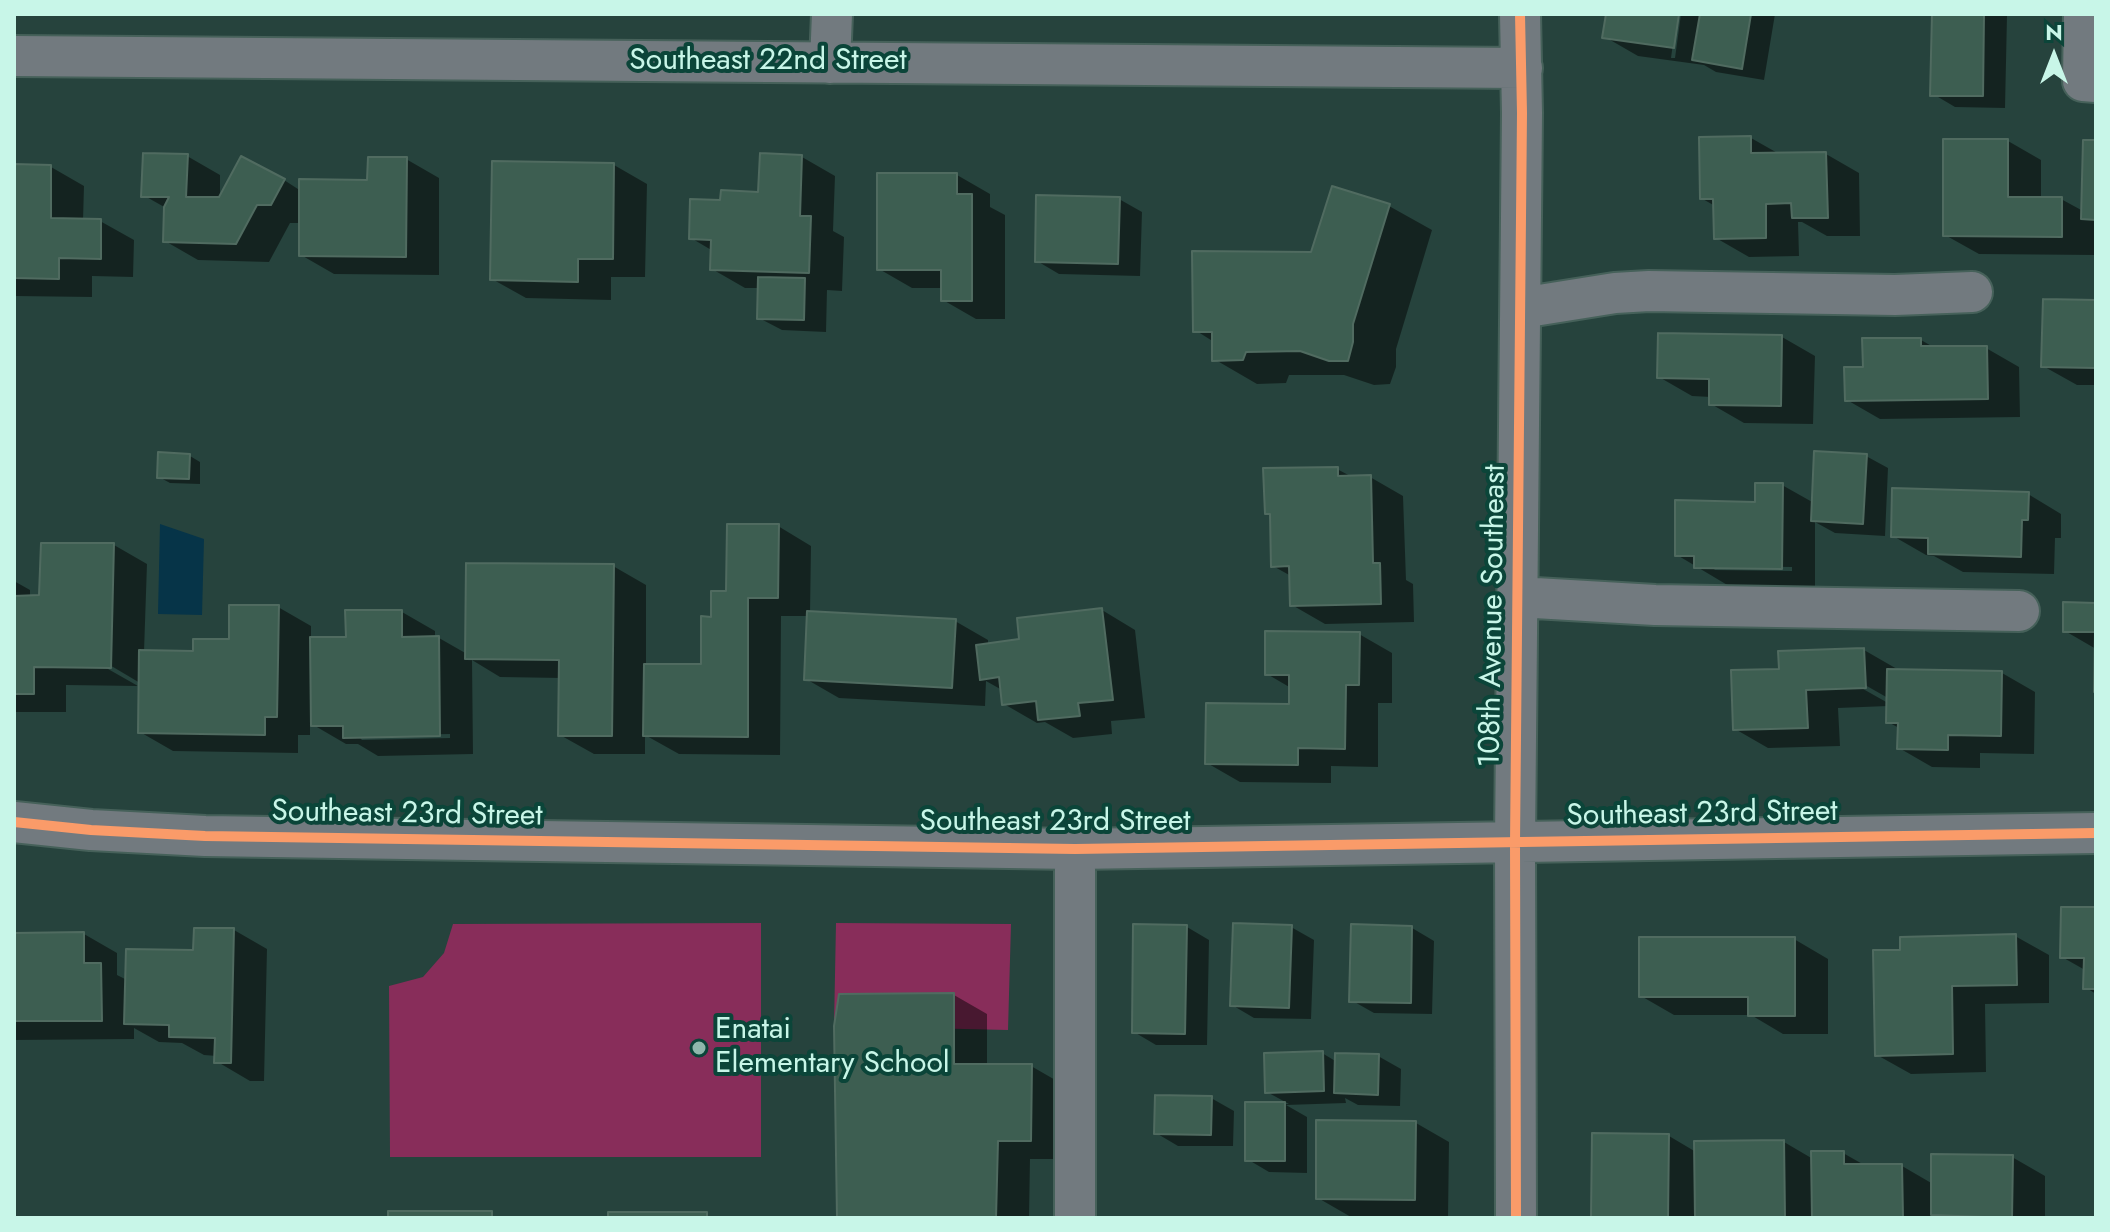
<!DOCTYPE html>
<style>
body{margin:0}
#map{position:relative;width:2110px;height:1232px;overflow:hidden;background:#26433d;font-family:Jost,sans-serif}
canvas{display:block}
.frame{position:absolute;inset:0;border:16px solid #c8f6e8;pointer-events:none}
.north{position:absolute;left:2014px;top:16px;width:80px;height:80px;-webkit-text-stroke:6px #0b4539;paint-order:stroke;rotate:0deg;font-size:22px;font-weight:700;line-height:32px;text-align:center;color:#c8f6e8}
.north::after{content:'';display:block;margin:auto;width:28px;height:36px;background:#c8f6e8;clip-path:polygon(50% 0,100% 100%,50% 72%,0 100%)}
</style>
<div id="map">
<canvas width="2110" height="1232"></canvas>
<div class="frame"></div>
<div class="north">N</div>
</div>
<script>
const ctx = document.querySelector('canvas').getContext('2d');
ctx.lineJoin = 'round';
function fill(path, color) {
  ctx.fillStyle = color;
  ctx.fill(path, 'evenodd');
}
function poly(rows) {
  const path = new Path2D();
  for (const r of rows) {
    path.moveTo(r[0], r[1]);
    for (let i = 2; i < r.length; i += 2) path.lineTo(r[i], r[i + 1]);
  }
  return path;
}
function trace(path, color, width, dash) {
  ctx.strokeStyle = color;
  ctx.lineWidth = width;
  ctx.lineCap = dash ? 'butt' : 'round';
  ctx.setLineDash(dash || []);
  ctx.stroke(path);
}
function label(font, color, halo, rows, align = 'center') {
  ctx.font = font + ' Jost,sans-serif';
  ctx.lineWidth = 8;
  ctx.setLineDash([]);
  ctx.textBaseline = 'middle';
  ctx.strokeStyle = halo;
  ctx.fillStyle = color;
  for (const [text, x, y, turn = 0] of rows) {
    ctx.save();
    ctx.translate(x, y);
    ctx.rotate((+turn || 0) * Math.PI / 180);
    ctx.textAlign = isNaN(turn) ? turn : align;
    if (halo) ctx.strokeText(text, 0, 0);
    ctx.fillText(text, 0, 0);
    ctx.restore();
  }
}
fill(poly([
 [761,923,761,1157,390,1157,389,986,423,977,444,953,453,924],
 [836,923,1011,924,1008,1030,834,1026]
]), '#882d5a');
fill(poly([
 [160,524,204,539,202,615,158,614]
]), '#063448');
fill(poly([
 [1608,14,1677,14,1671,58,1675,58,1681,14,1775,14,1764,80,1716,72,1704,65,1638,56,1605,37],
 [1934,14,2007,16,2005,108,1955,107,1933,94],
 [1751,138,1781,155,1826,154,1859,173,1860,236,1827,236,1802,222,1798,222,1799,256,1749,257,1716,238,1715,206,1701,198],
 [2008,141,2041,160,2041,199,2061,199,2083,211,2096,142,2094,255,1979,254,1945,235],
 [187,156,220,175,220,201,284,180,301,191,369,182,406,159,439,178,439,275,334,274,301,255,301,223,290,223,269,262,198,260,165,241,166,208,143,195],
 [802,157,835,176,833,231,844,237,842,291,827,290,826,332,782,330,759,318,760,288,745,288,712,269,713,251,691,238,722,202,760,194],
 [614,165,647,184,645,277,611,277,611,300,526,298,492,279],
 [14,166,51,167,84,186,83,221,100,221,134,240,133,277,92,276,92,297,14,296],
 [957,175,990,194,990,207,1005,215,1005,319,976,319,943,300,943,288,912,288,879,269],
 [1119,199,1142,212,1140,276,1059,274,1037,261],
 [1389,206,1432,230,1396,349,1396,367,1390,384,1374,385,1344,375,1289,375,1286,383,1257,384,1214,359,1214,342,1195,330],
 [2096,302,2096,385,2077,385,2043,366],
 [1782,337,1815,356,1813,424,1744,423,1711,404,1711,397,1692,396,1659,377],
 [1921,340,1935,348,1986,348,2019,367,2020,417,1880,419,1847,400,1865,369],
 [190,456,200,462,200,484,170,483,159,477],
 [1866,456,1888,468,1885,536,1835,533,1815,522,1815,587,1729,586,1677,555,1782,485,1814,503],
 [1711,566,1792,567,1792,571,1715,570],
 [1337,469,1354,478,1370,477,1403,496,1406,580,1413,584,1414,622,1325,624,1292,605,1291,576,1273,566,1272,516,1267,513],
 [2028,494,2061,514,2061,538,2055,538,2054,574,1963,572,1934,556,1926,555,1893,536],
 [778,526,811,546,810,614,955,621,988,640,988,645,1022,641,1102,610,1135,630,1145,718,1111,721,1112,734,1073,738,1045,722,1037,723,1004,704,1002,690,986,681,985,706,839,698,806,679,809,616,781,616,780,755,679,754,645,735,645,754,594,754,560,735,561,678,500,677,472,660,473,754,378,756,358,744,346,744,310,723,310,735,298,735,298,753,173,751,140,732,140,683,103,661,101,665,138,686,66,685,66,712,14,712,14,581,30,590,30,598,41,597,114,545,147,564,144,652,195,653,231,641,278,607,311,626,311,639,348,639,402,612,435,631,435,638,439,638,467,654,613,566,646,585,646,666,703,666,713,619,728,593],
 [450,734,450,738,362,740,358,736],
 [2096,605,2096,649,2065,631],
 [1359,634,1392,653,1392,703,1378,703,1378,767,1331,766,1331,783,1240,782,1207,763,1291,706,1291,688,1267,674],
 [1864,650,1897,669,1897,671,2002,673,2035,692,2034,754,1980,753,1980,768,1932,767,1899,748,1899,728,1888,722,1888,706,1838,708,1840,746,1768,748,1735,729,1781,671],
 [1858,681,1888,698,1888,703,1856,685],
 [2096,909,2096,994,2085,987,2085,970,2062,957],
 [1187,927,1209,940,1207,1045,1156,1045,1134,1032],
 [1291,927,1314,940,1311,1019,1254,1018,1232,1005],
 [1412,928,1434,941,1432,1014,1374,1013,1351,1000],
 [234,930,267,949,264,1081,250,1081,216,1061,217,1056,204,1055,182,1043,159,1042,134,1028,134,1039,14,1040,14,935,84,934,117,953,117,975,127,980,195,952],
 [2015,936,2049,955,2049,1003,1985,1004,1986,1072,1911,1074,1877,1055,1902,952],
 [1794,939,1828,959,1828,1034,1783,1034,1751,1015,1674,1015,1641,996],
 [954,995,987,1014,987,1066,1031,1066,1064,1085,1064,1159,1030,1159,1029,1218,839,1218],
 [1322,1053,1337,1062,1378,1056,1401,1069,1400,1106,1358,1105,1345,1098,1346,1103,1286,1105,1307,1117,1307,1173,1269,1172,1247,1159,1247,1104,1289,1104,1267,1092],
 [1211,1098,1234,1111,1233,1146,1178,1146,1156,1133],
 [1416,1123,1449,1142,1448,1218,1351,1217,1318,1198],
 [1669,1136,1696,1152,1784,1142,1813,1159,1843,1153,1866,1166,1902,1166,1933,1184,2012,1157,2045,1176,2045,1218,1939,1218,1935,1216,1935,1218,1593,1218]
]), '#0007');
const building = poly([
 [1606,14,1679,14,1674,48,1602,38,1606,14],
 [1700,14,1751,14,1742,69,1692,60,1700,14],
 [1932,14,1984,14,1983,96,1930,96,1932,14],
 [1751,136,1751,153,1826,152,1828,218,1792,218,1791,203,1766,204,1766,238,1714,239,1713,199,1700,199,1699,137,1751,136],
 [1943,139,2008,139,2008,197,2062,197,2062,237,1943,236,1943,139],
 [2083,140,2096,140,2096,220,2081,219,2083,140],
 [143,153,188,154,186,197,219,197,241,156,285,179,271,205,257,205,236,244,163,242,164,207,169,197,141,197,143,153],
 [760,153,802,155,800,216,811,216,809,273,710,270,711,240,689,239,690,199,720,200,721,190,758,192,760,153],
 [368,157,407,157,406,257,299,256,299,179,367,180,368,157],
 [492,161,614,163,613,259,578,259,578,282,490,280,492,161],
 [14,164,51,165,51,218,101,219,101,259,59,258,59,279,14,278,14,164],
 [877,173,957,173,957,194,972,194,972,301,941,301,941,270,877,270,877,173],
 [1332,186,1390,204,1353,324,1353,342,1348,361,1329,361,1300,351,1246,352,1243,360,1212,361,1212,332,1193,332,1192,251,1311,252,1332,186],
 [1036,195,1120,197,1118,264,1035,262,1036,195],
 [758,277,805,278,804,320,757,319,758,277],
 [2043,299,2096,300,2096,368,2041,367,2043,299],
 [1658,333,1782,335,1781,406,1709,405,1709,379,1657,378,1658,333],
 [1862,338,1921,338,1921,346,1987,346,1988,399,1845,401,1844,367,1863,367,1862,338],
 [1814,451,1867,454,1863,524,1811,521,1814,451],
 [158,452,190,454,189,479,157,478,158,452],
 [1338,467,1338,476,1371,475,1373,563,1380,563,1381,604,1290,606,1289,566,1271,567,1270,514,1265,514,1263,468,1338,467],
 [1755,483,1783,483,1782,569,1694,568,1694,556,1675,556,1675,500,1755,502,1755,483],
 [1892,488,2029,492,2028,520,2022,520,2021,557,1928,554,1928,538,1891,537,1892,488],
 [727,524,779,524,778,598,748,598,748,737,643,736,644,664,701,664,701,616,711,617,711,591,726,591,727,524],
 [41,543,114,543,111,668,34,667,34,694,14,694,14,596,39,595,41,543],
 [466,563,614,564,612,736,558,736,559,660,465,659,466,563],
 [2063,602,2096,603,2096,692,2094,692,2095,632,2063,632,2063,602],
 [229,605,279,605,277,717,265,717,265,735,138,733,139,650,193,651,193,639,229,639,229,605],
 [1102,608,1113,700,1078,703,1080,716,1038,720,1036,701,1002,705,999,677,980,680,976,645,1019,639,1017,618,1102,608],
 [345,610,402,610,402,637,439,636,440,736,343,738,343,726,311,726,310,637,346,637,345,610],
 [807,611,956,619,952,688,804,680,807,611],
 [1265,631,1360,632,1359,685,1346,685,1345,749,1298,748,1298,765,1205,764,1206,703,1289,704,1289,675,1265,675,1265,631],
 [1864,648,1866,688,1806,690,1808,728,1733,730,1731,670,1779,669,1778,651,1864,648],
 [1887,669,2002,671,2001,736,1948,735,1948,750,1897,749,1898,723,1886,723,1887,669],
 [2061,907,2096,907,2096,989,2083,989,2084,958,2060,958,2061,907],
 [1233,923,1292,925,1289,1008,1230,1006,1233,923],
 [1133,924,1187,925,1185,1034,1132,1033,1133,924],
 [1351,924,1412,926,1411,1003,1349,1002,1351,924],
 [194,928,234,928,231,1063,214,1063,215,1038,169,1037,169,1025,124,1024,126,949,193,950,194,928],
 [84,932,84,963,101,963,102,1021,14,1021,14,933,84,932],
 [2016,934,2017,985,1952,986,1953,1054,1875,1056,1873,950,1900,950,1900,937,2016,934],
 [1639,937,1795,937,1795,1016,1748,1016,1748,997,1639,997,1639,937],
 [954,993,954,1064,1032,1064,1031,1141,998,1141,996,1218,837,1218,834,1026,839,994,954,993],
 [1323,1051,1324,1091,1265,1093,1264,1053,1323,1051],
 [1335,1053,1379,1054,1378,1095,1334,1093,1335,1053],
 [1155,1095,1212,1096,1211,1135,1154,1134,1155,1095],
 [1245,1102,1285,1102,1285,1161,1245,1161,1245,1102],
 [1316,1120,1416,1121,1415,1200,1316,1199,1316,1120],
 [1592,1133,1669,1134,1668,1218,1591,1218,1592,1133],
 [1784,1140,1785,1218,1695,1217,1694,1141,1784,1140],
 [1811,1151,1844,1151,1844,1164,1902,1164,1903,1218,1812,1218,1811,1151],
 [1931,1154,2013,1155,2012,1218,1931,1215,1931,1154],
 [388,1211,492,1211,492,1218,388,1218,388,1211],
 [608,1212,707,1212,707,1218,608,1218,608,1212]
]);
fill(building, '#3d5e51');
trace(building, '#506b60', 2);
const minor = poly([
 [2084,14,2083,81,2096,82],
 [14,56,1522,68],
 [830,63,832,14],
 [1521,308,1615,293,1649,291,1895,295,1972,292],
 [1518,597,1655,605,2019,611],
 [14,822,91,830,205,836,1075,849,2096,833],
 [1075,849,1075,1218],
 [1516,1218,1515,842,1522,113,1520,14]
]);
trace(minor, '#46615a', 44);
trace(minor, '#727a7f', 40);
trace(poly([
 [14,822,91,830,205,836,1075,849,2096,833],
 [1516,1218,1515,842,1522,113,1520,14]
]), '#fa9b69', 10);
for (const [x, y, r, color] of [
 [699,1048,8,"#8fb7ac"]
]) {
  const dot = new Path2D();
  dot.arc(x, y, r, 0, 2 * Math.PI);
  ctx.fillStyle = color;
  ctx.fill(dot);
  trace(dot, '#0b4539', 3);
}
label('30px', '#c8f6e8', '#0b4539', [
 ["Southeast 22nd Street",768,62],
 ["108th Avenue Southeast",1494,616,-89],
 ["Southeast 23rd Street",407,815,1],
 ["Southeast 23rd Street",1702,815,-1],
 ["Southeast 23rd Street",1055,823]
]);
label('30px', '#c8f6e8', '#0b4539', [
 ["Enatai",715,1031],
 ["Elementary School",715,1065]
], 'left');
</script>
